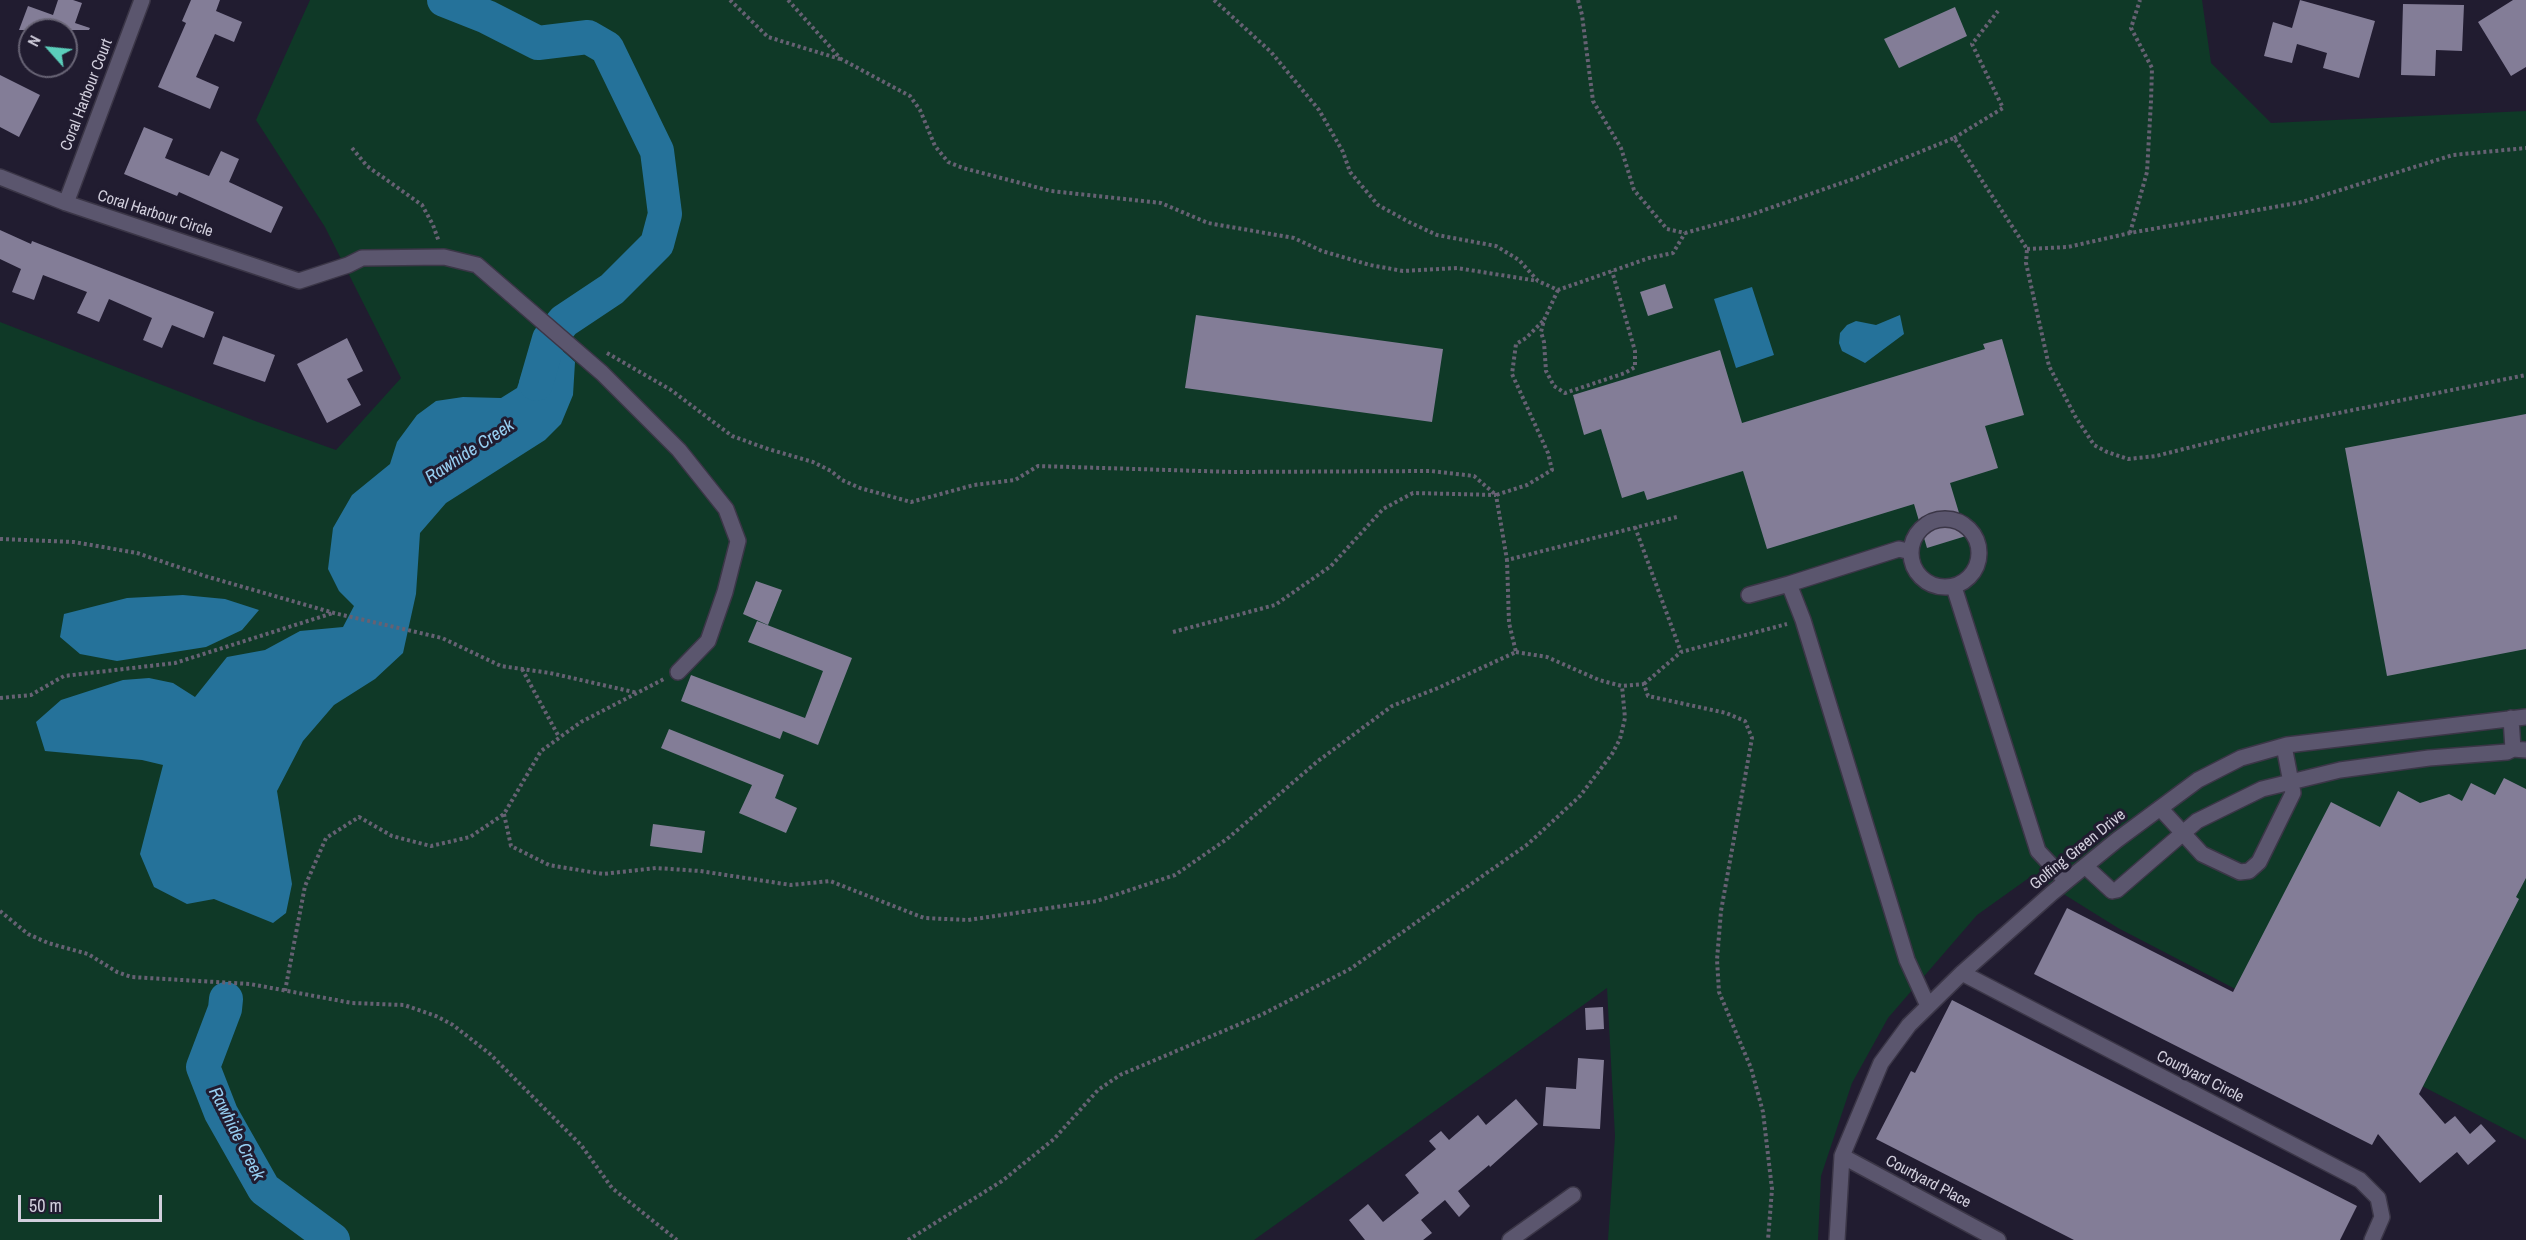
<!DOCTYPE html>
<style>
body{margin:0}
#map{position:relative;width:2526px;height:1240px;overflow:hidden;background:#211c30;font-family:"Archivo Narrow",sans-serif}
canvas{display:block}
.north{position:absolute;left:18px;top:18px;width:60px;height:60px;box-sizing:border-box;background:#211c30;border:2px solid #686475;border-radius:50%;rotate:297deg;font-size:16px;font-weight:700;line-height:24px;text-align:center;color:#d2cfdd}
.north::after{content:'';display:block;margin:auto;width:21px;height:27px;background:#5bcebb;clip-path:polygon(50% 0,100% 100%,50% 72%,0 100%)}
.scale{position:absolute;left:18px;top:1195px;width:144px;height:27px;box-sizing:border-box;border:3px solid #d2cfdd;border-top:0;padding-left:8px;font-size:18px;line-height:21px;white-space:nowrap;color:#d2cfdd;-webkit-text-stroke:4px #211c30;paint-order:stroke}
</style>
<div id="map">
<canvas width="2526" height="1240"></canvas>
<div class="north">N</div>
<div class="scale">50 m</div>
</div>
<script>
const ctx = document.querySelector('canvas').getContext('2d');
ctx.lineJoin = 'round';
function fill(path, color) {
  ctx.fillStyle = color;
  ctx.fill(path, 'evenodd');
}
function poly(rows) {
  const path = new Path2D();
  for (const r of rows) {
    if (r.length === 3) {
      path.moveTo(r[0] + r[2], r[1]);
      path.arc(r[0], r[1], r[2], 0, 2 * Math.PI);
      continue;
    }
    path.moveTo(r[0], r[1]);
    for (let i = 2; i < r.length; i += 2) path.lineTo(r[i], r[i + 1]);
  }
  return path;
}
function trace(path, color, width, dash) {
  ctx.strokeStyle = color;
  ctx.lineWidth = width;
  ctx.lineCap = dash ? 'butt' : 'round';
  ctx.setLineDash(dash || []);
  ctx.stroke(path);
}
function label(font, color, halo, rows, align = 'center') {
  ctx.font = font + ' "Archivo Narrow",sans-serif';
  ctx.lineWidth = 6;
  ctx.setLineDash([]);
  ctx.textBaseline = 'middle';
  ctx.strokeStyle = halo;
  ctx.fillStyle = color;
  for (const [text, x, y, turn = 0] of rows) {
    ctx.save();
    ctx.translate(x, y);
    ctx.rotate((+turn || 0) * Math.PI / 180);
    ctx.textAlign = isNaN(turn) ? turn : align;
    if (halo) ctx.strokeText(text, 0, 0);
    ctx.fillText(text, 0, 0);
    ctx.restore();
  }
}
fill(poly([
 [310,0,2202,0,2211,63,2271,123,2526,111,2526,1140,2118,928,2033,875,1977,915,1888,1018,1852,1083,1821,1176,1818,1240,1608,1240,1615,1136,1607,988,1254,1240,0,1240,0,322,255,421,336,450,401,378,325,227,256,120]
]), '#0f3927');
fill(poly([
 [1752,287,1774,355,1736,368,1714,299],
 [1900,315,1904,334,1865,363,1842,351,1839,343,1840,333,1847,325,1856,321,1876,325],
 [545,335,575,362,573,395,561,424,545,440,446,503,420,533,416,594,403,653,375,679,334,705,303,741,277,791,292,884,286,913,273,923,214,899,187,904,154,887,140,854,163,765,142,760,45,751,36,722,61,700,123,680,149,678,173,683,195,697,227,657,265,650,300,631,343,627,354,606,339,591,328,569,333,528,352,495,390,464,397,442,417,415,436,401,463,397,501,398,517,388,533,341],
 [183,595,225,599,259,610,242,630,206,647,117,661,80,654,60,637,64,614,127,598]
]), '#25729a');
trace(poly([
 [444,0,487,17,538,43,588,37,607,48,657,151,665,214,657,244,612,289,564,321,549,339,536,384],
 [226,999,225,1009,203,1067,221,1113,264,1189,333,1240]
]), '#25729a', 34);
fill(poly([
 [58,0,73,0,82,3,75,23,90,28,89,30,19,30,28,6,53,15],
 [191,0,220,0,216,11,242,22,234,42,215,34,196,77,219,87,210,109,158,87,186,23,182,21],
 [2300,0,2375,21,2359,78,2323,68,2327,53,2297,44,2292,63,2264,56,2273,22,2292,28],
 [2513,0,2526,0,2526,67,2511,76,2478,22],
 [2403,4,2464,5,2462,51,2436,50,2435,76,2401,75],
 [1955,7,1967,36,1899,68,1884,39],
 [0,75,40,95,19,137,0,127],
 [144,127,173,139,165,158,209,176,221,151,239,159,229,182,283,207,271,233,179,192,177,196,124,174],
 [0,230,31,244,32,241,214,312,204,338,172,325,162,348,143,340,152,318,109,299,99,322,77,313,87,292,43,275,34,300,12,292,21,269,0,259],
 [1665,284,1673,308,1648,316,1640,292],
 [1196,315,1443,349,1432,422,1185,388],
 [223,336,275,355,265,382,213,364],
 [347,338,363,371,347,379,361,405,327,423,297,364],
 [2002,339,2024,415,1985,426,1998,468,1950,483,1966,536,1927,548,1914,504,1767,549,1743,471,1647,500,1644,491,1622,498,1601,429,1584,435,1573,395,1720,350,1742,423,1985,349,1983,344],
 [2526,414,2526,649,2387,676,2345,448],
 [756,581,782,590,768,625,743,614],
 [757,621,852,658,818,745,783,731,780,739,681,701,691,675,805,718,823,671,748,642],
 [669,729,784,775,775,798,797,808,786,833,739,813,752,785,661,748],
 [2504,778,2526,789,2526,878,2516,897,2519,899,2419,1094,2445,1124,2455,1116,2470,1134,2481,1124,2496,1141,2468,1165,2457,1152,2420,1183,2378,1134,2372,1145,2034,974,2067,908,2233,992,2331,802,2380,827,2398,791,2420,803,2449,794,2462,801,2471,783,2495,795],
 [653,824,705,831,702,853,650,846],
 [1952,1000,2357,1206,2340,1240,2074,1240,1876,1139,1911,1071,1915,1073],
 [1603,1007,1604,1029,1586,1030,1585,1008],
 [1578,1058,1604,1060,1600,1129,1543,1126,1546,1087,1576,1089],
 [1516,1099,1538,1124,1490,1167,1489,1165,1458,1191,1470,1206,1459,1217,1445,1200,1421,1220,1432,1233,1423,1240,1365,1240,1349,1220,1368,1204,1383,1222,1419,1193,1405,1175,1436,1149,1429,1141,1441,1131,1449,1140,1478,1115,1486,1125]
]), '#837d97');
const minor = poly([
 [0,177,66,203,299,281,348,265,362,258,444,257,477,265,602,373,679,450,726,509,738,541,725,592,708,641,678,672],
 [66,203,142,0],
 [1945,553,34],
 [1789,584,1899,549,1911,552],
 [1954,587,2038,851,2066,881],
 [1749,595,1789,584,1803,620,1907,960,1928,1006],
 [2511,718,2513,749],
 [2160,808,2202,854,2240,872,2249,871,2259,862,2293,793,2284,746],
 [2085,866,2112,891,2117,890,2197,821,2262,789,2340,770,2429,758,2507,752,2513,749,2526,750],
 [1962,973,2360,1180,2378,1198,2382,1217,2372,1240],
 [1842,1156,1998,1240],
 [1510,1240,1573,1195],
 [1837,1240,1842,1156,1881,1063,1909,1025,1962,973,2052,893,2117,840,2198,780,2241,758,2287,745,2526,717]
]);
trace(minor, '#3b3647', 18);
trace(poly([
 [730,0,768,37,840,59],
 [788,0,841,59,910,96,920,110,935,146,948,162,963,168,1051,191,1161,203,1208,223,1294,238,1322,251,1370,265,1403,271,1457,268,1538,281],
 [1214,0,1271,52,1319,110,1343,152,1350,172,1378,205,1409,222,1437,235,1496,246,1519,260,1538,281,1558,290,1649,258,1673,253,1685,233],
 [1578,0,1582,15,1593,101,1621,148,1634,190,1667,229,1685,233,1750,215,1856,178,1954,138,2027,249,2026,263,2049,366,2075,416,2094,445,2107,452,2128,459,2156,456,2279,425,2526,375],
 [1954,138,2003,108,1972,44,1998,11],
 [352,148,367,166,422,205,433,225,439,242],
 [2130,233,2147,172,2151,101,2152,68,2131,28,2140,0],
 [2027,249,2068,247,2130,233,2302,202,2453,155,2526,148],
 [1558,290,1544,320,1541,332,1544,342,1546,371,1554,386,1565,393,1625,373,1635,367,1635,351,1612,271],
 [607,353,671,390,732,436,768,449,813,462,831,471,842,480,860,488,911,502,974,485,1015,480,1038,466,1233,472,1431,471,1474,476,1496,495,1527,485,1552,470,1548,453,1512,374,1516,344,1526,338,1544,320],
 [1635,527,1681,652],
 [0,539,74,542,137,553,205,576,334,613,442,638,501,666,550,673,638,693],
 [1173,632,1275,605,1331,566,1383,509,1413,493,1496,495,1507,560],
 [1516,652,1547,657,1599,680,1622,686,1644,684,1648,696,1726,713,1745,721,1752,738,1721,911,1717,960,1719,992,1751,1068,1763,1112,1772,1189,1768,1240],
 [522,669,559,737],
 [1644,684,1681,652,1787,624],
 [0,698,31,695,64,676,175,663,333,613],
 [504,814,511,846,549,865,603,874,656,868,700,871,791,885,830,881,924,918,968,920,1097,901,1175,875,1227,839,1318,761,1392,706,1438,688,1516,652,1509,623,1507,560,1677,517],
 [0,911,28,934,48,943,88,954,117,972,131,977,250,984,352,1003,404,1005,436,1016,453,1025,490,1054,581,1145,612,1188,677,1240],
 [285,991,305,886,326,838,359,817,392,836,431,846,470,837,504,814,541,751,581,722,664,679],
 [908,1240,1002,1181,1054,1139,1098,1090,1120,1075,1261,1015,1350,969,1528,844,1580,796,1612,754,1620,739,1625,718,1622,686]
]), '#666173', 4, [3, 3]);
trace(minor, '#5b566e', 15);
label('16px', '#d2cfdd', '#211c30', [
 ["Coral Harbour Court",87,95,-69],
 ["Coral Harbour Circle",155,214,18],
 ["Golfing Green Drive",2078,850,-39],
 ["Courtyard Circle",2200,1077,27],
 ["Courtyard Place",1928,1182,28]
]);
label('italic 18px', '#96cef1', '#211c30', [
 ["Rawhide Creek",470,452,-33],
 ["Rawhide Creek",236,1134,63]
]);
</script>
